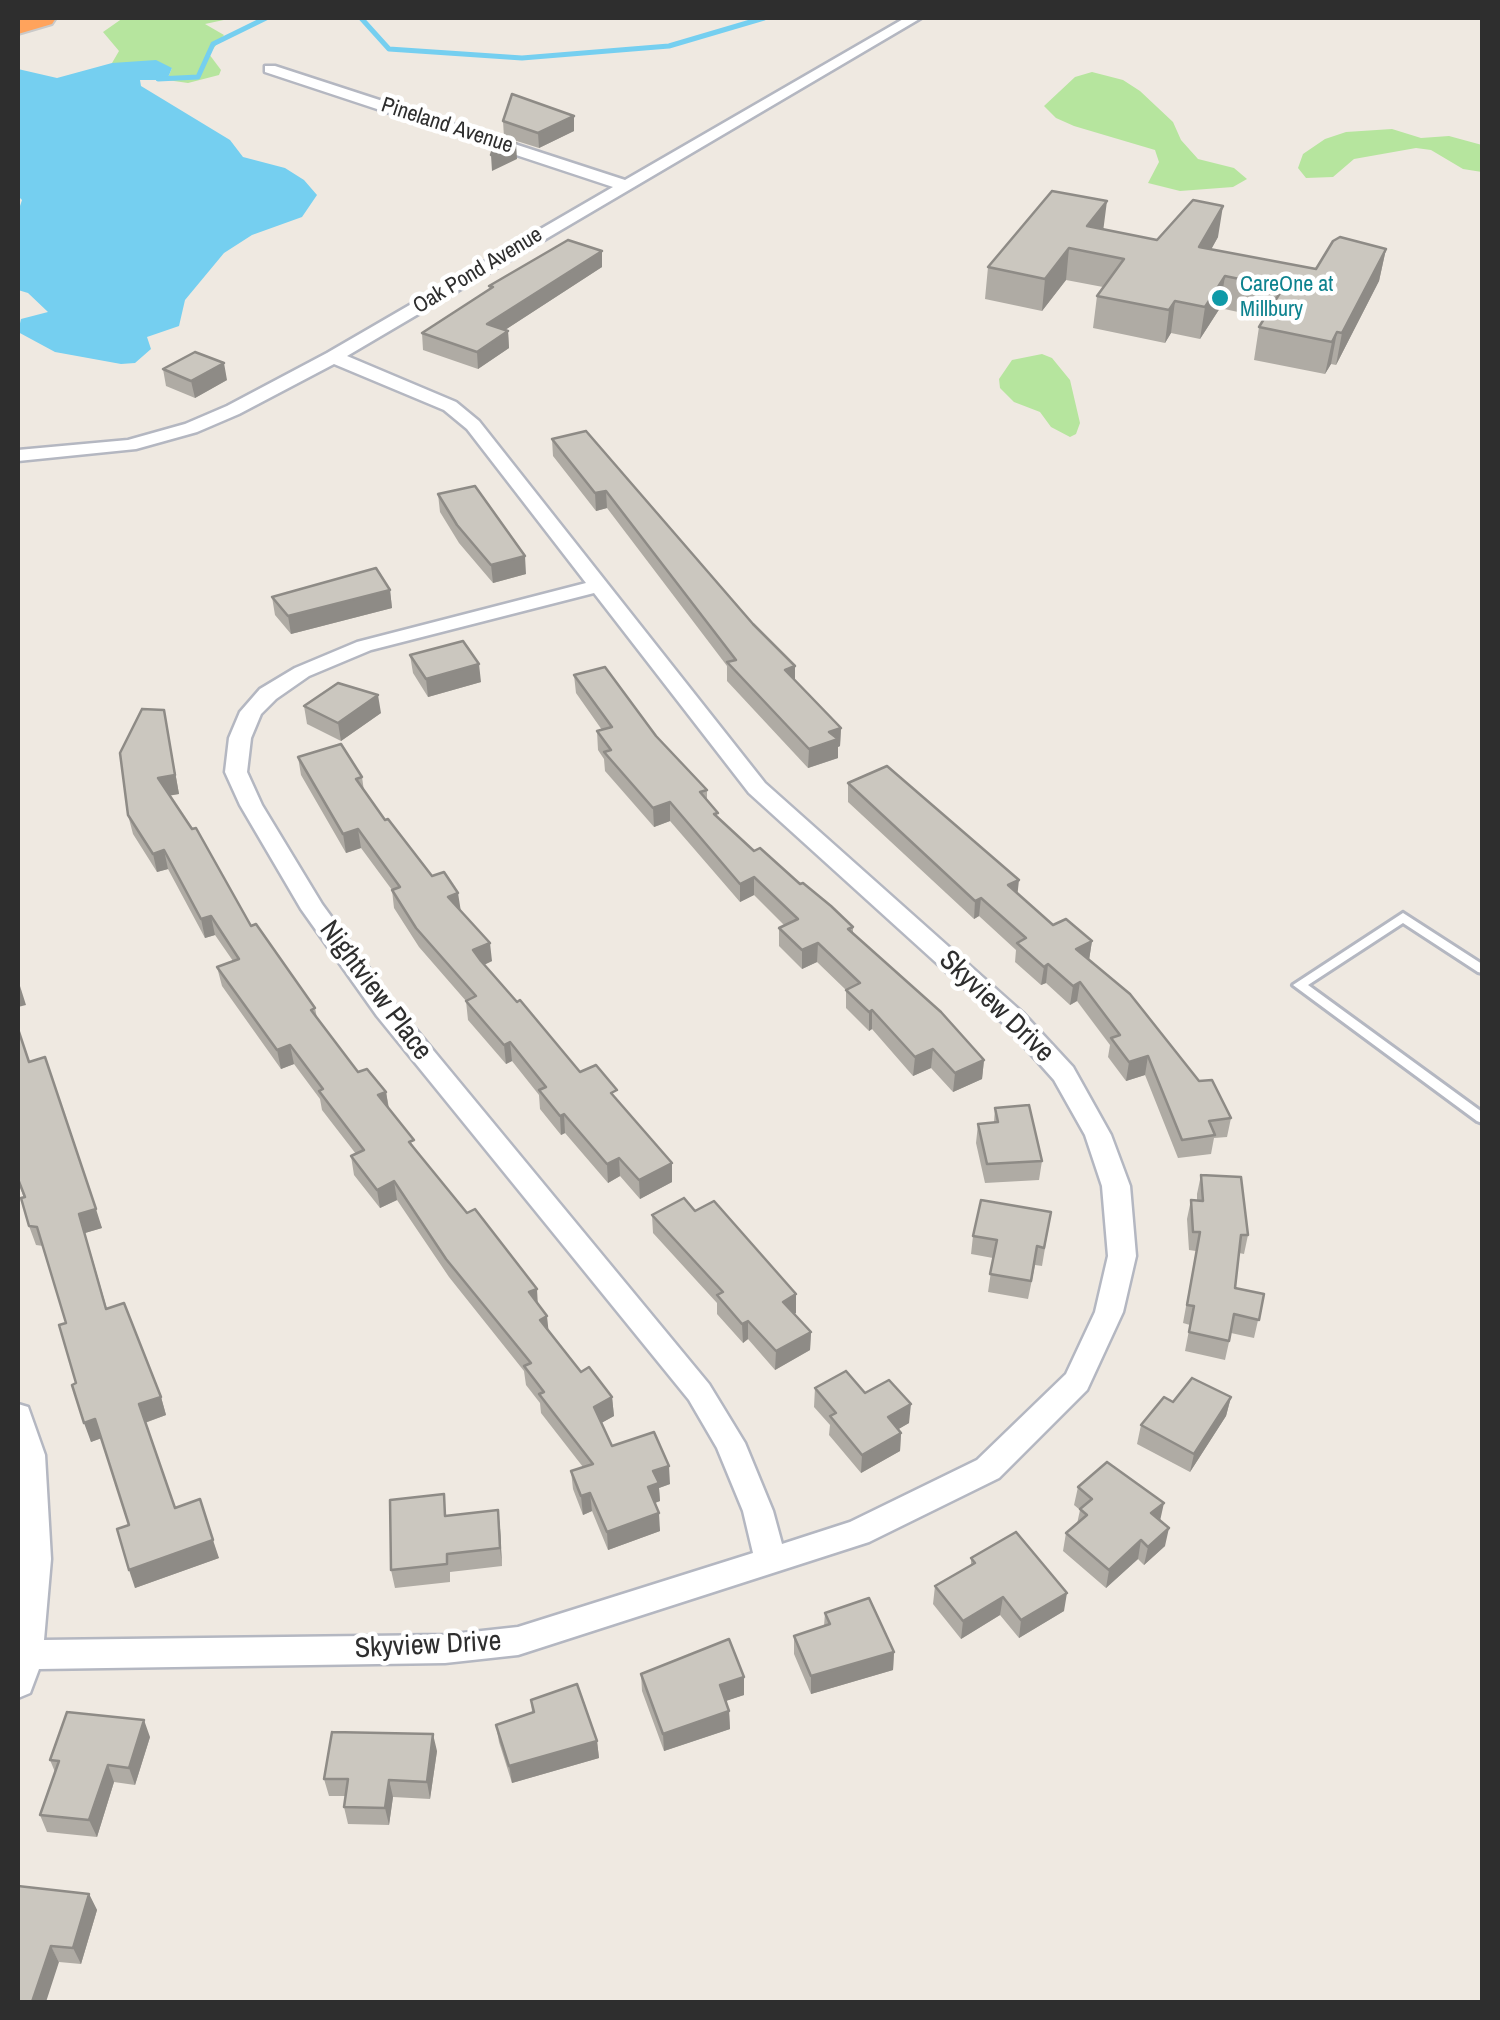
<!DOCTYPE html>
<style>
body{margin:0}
#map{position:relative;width:1500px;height:2020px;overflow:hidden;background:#efe9e1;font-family:"Archivo Narrow",sans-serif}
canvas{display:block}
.frame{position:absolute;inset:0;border:20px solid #2e2e2e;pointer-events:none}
</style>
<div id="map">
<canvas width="1500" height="2020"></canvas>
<div class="frame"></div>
</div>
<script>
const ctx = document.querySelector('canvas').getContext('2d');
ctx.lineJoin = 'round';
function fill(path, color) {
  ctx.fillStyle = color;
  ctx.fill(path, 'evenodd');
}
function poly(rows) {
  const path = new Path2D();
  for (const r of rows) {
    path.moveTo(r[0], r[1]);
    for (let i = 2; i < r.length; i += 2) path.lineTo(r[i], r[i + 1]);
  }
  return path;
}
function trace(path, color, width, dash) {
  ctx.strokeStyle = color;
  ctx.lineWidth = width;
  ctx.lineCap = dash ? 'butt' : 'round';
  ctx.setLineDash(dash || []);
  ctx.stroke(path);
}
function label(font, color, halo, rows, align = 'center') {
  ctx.font = font + ' "Archivo Narrow",sans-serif';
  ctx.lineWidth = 9;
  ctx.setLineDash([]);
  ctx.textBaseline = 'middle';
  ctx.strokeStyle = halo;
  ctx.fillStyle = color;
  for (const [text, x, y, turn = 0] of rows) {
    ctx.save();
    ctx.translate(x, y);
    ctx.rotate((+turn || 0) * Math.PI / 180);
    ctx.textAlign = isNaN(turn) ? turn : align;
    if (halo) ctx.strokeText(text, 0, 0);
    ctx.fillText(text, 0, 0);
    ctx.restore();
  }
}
fill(poly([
 [123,18,233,18,205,24,224,35,209,54,221,70,219,75,188,83,167,80,172,68,112,63,119,51,103,32],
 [1092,72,1123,80,1140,91,1173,122,1181,140,1198,159,1234,168,1247,179,1233,187,1180,191,1148,183,1159,162,1155,150,1074,126,1056,118,1044,106,1075,77],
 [1392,129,1421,138,1449,136,1482,145,1482,172,1463,169,1431,150,1416,148,1354,159,1333,177,1306,178,1298,168,1303,154,1325,139,1346,132],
 [1042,354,1052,358,1070,380,1080,423,1076,434,1070,437,1051,427,1040,412,1014,402,1000,388,999,379,1012,360]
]), '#b6e59e');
fill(poly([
 [156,60,172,68,167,80,140,80,141,86,230,140,243,157,285,168,304,180,317,195,302,217,252,235,224,253,185,300,179,326,147,337,151,349,135,363,121,364,55,352,18,332,21,319,48,312,28,293,18,290,18,212,22,200,18,196,18,69,57,78,112,63]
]), '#75cff0');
trace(poly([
 [361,18,389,49,522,58,669,46,764,18],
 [158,79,198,77,213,44,266,18]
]), '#75cff0', 5);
const lane = poly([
 [1403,913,1482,964,1482,973,1478,972,1403,923,1308,985,1482,1112,1482,1123,1477,1121,1293,985,1403,913]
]);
const street = poly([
 [905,18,921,18,347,356,456,402,479,421,765,783,1023,1013,1073,1067,1111,1135,1130,1186,1136,1256,1123,1312,1087,1390,999,1478,869,1542,518,1655,445,1663,39,1669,30,1693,18,1698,18,1404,28,1407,45,1455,51,1559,44,1640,445,1635,518,1627,753,1553,743,1511,717,1448,689,1400,377,1016,301,909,240,805,225,772,229,738,240,712,260,689,295,668,357,642,586,583,467,429,444,410,334,364,239,414,197,432,136,449,18,461,18,450,128,440,185,424,227,406,327,353,613,187,265,72,265,66,275,66,625,180,905,18],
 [594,593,749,793,1005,1025,1054,1080,1085,1135,1102,1186,1108,1256,1095,1312,1066,1374,977,1460,850,1522,782,1544,773,1511,745,1443,709,1384,395,1004,322,904,262,805,247,772,251,738,261,714,276,699,309,676,371,650,594,593]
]);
const highway = poly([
 [18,18,56,18,52,24,18,34,18,18]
]);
trace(lane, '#b4b7c1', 6);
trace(street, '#b4b7c1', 5);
trace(highway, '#c9c9c9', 4);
fill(lane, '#fff');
fill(street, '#fff');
fill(highway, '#ffa35c');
fill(poly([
 [503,121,574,131,539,148,504,137],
 [1103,229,1157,240,1218,237,1211,249,1316,269,1386,249,1379,281,1336,365,1331,364,1325,374,1254,360,1259,327,1265,318,1220,308,1200,339,1171,333,1165,343,1093,328,1097,296,1103,287,1066,280,1042,311,985,299,988,267],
 [602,251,602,267,505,330,508,331,509,348,478,369,423,350,422,333,490,289,489,286],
 [163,369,227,380,195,398,166,386],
 [552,439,753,624,795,666,795,680,841,728,840,746,838,747,838,758,808,768,727,681,727,666,607,508,596,511,553,456],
 [438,494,526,574,493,583,459,543,440,512],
 [390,590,392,608,291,634,275,615,272,597],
 [410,655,481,682,428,697,413,673],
 [574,675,656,736,707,790,707,800,718,817,754,851,853,927,853,933,984,1060,982,1079,953,1092,931,1068,913,1076,872,1029,869,1031,846,1008,846,990,817,962,802,969,779,946,779,928,784,925,754,895,740,902,670,821,654,827,605,771,604,759,598,750,597,731,602,730,576,693],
 [304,706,381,713,341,741,307,724],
 [164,710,179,794,169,795,251,926,315,1008,317,1018,358,1072,386,1092,389,1108,416,1150,538,1305,548,1331,581,1372,612,1397,614,1416,601,1423,612,1446,670,1484,659,1488,660,1501,655,1503,660,1531,608,1550,592,1511,583,1515,573,1489,571,1471,583,1467,541,1413,540,1403,526,1385,524,1371,449,1277,397,1200,380,1208,354,1175,351,1156,356,1154,322,1110,320,1099,294,1064,281,1069,222,986,217,967,233,961,215,935,205,938,168,869,157,872,133,834,128,815],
 [298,757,362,777,364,791,385,820,460,910,492,961,484,965,580,1072,618,1101,672,1182,640,1199,620,1176,608,1183,565,1133,561,1135,540,1109,539,1095,512,1061,506,1064,468,1020,466,1001,419,947,394,908,392,890,361,848,346,853,301,775],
 [848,783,1018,894,1053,925,1092,941,1089,960,1231,1118,1227,1137,1214,1138,1211,1154,1178,1158,1145,1075,1126,1081,1108,1057,1110,1045,1077,1001,1070,1005,1046,983,1041,985,1015,962,1016,950,979,916,974,919,848,802],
 [18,1029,29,1062,102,1228,85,1233,107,1309,161,1397,166,1415,145,1423,160,1469,175,1508,219,1558,135,1588,129,1525,101,1438,91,1442,76,1383,66,1323,43,1246,36,1245,29,1226,24,1198,18,1182],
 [995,1108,1042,1161,1039,1180,985,1183,976,1143,978,1124,994,1122],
 [1201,1175,1248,1235,1244,1254,1239,1253,1235,1288,1264,1294,1254,1338,1231,1333,1225,1360,1185,1351,1190,1325,1183,1323,1196,1251,1189,1250,1187,1219,1191,1200,1197,1201,1197,1194],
 [695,1211,796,1294,796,1313,794,1314,811,1332,810,1350,775,1370,748,1339,743,1343,717,1314,717,1303,653,1233,652,1215],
 [1051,1212,1042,1266,1035,1265,1028,1299,988,1292,993,1258,971,1254,973,1236],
 [815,1388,865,1393,909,1423,898,1429,901,1433,900,1451,861,1473,829,1435,830,1425,814,1407],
 [1231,1397,1226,1416,1190,1472,1137,1444,1141,1425,1173,1402],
 [1078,1487,1160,1520,1165,1546,1144,1565,1138,1559,1106,1588,1063,1551,1066,1533,1077,1524,1080,1510,1074,1505],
 [447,1516,500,1528,502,1566,450,1572,450,1582,395,1588,391,1570],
 [971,1558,1064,1611,1019,1638,1000,1615,961,1639,933,1604,935,1586,971,1565],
 [825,1613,894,1652,893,1670,811,1694,794,1654,794,1636,824,1626],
 [641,1674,744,1677,744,1695,725,1701,729,1711,730,1729,664,1751,642,1691],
 [531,1700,597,1741,599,1758,512,1783,499,1742,496,1725,532,1712],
 [150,1737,135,1785,114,1782,97,1837,47,1832,40,1815,55,1772,50,1760],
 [437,1751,430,1799,393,1797,389,1825,348,1824,344,1807,345,1796,329,1796,324,1779],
 [18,1886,89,1894,97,1910,81,1964,59,1962]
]), '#afaba4');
fill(poly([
 [574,116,574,131,539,148,538,133],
 [516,143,517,159,492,171,491,155],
 [1107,201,1103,232,1087,226],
 [1223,206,1218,237,1195,279,1199,247],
 [1069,248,1066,280,1042,311,1045,279],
 [1386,249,1379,281,1336,365,1342,333],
 [602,251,602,267,488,341,487,324],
 [1225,276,1220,308,1200,339,1205,307],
 [1175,301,1171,333,1165,343,1169,310],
 [508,331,509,348,478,369,477,352],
 [1337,332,1331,364,1325,374,1332,342],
 [224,363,227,380,195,398,191,381],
 [606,491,607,508,596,511,595,493],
 [525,556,526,574,493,583,491,565],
 [390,590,392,608,291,634,288,616],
 [479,664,481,682,428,697,426,679],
 [795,666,795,684,785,670],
 [378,695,381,713,341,741,338,723],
 [164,710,179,794,162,797,158,778],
 [841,728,840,746,838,747,838,758,808,768,809,749,829,732],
 [670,802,670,821,654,827,653,808],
 [358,829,361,848,346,853,343,834],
 [164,850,168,869,157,872,153,854],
 [754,877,754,895,740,902,740,884],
 [1019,880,1017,898,1008,885],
 [458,893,461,912,448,897],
 [981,898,979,916,974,919,975,901],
 [211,916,215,935,205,938,201,919],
 [1092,941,1089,960,1076,949],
 [490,943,492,961,475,969,473,950],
 [818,943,817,962,802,969,802,950],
 [1048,964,1046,983,1041,985,1044,967],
 [1080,982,1077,1001,1070,1005,1073,986],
 [20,986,26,1005,18,1007,18,987],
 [872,1010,872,1029,869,1031,869,1012],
 [510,1042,512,1061,506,1064,504,1045],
 [290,1045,294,1064,281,1069,277,1050],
 [933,1049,931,1068,913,1076,915,1057],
 [1148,1056,1145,1075,1126,1081,1129,1062],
 [984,1060,982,1079,953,1092,955,1073],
 [386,1092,389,1111,378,1095],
 [564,1114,565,1133,561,1135,560,1116],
 [619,1158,620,1176,608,1183,607,1164],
 [672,1163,672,1182,640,1199,639,1180],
 [394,1181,397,1200,380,1208,377,1190],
 [96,1209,102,1228,85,1233,79,1214],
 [537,1289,538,1307,529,1292],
 [796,1294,796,1313,783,1320,783,1302],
 [547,1316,549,1335,540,1320],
 [748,1321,748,1339,743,1343,742,1324],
 [811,1332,810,1350,775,1370,776,1351],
 [161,1397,166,1415,144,1423,139,1404],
 [612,1397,614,1416,596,1426,594,1407],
 [1231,1397,1226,1416,1190,1472,1194,1454],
 [911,1404,909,1423,887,1436,888,1417],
 [95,1419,102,1438,91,1442,84,1423],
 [901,1433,900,1451,861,1473,862,1455],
 [669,1466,670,1484,659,1488,660,1501,649,1505,648,1487,653,1471],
 [590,1493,592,1511,583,1515,581,1496],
 [1164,1503,1160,1521,1151,1513],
 [498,1510,500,1528,502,1566,500,1548],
 [659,1513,660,1531,608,1550,607,1532],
 [1169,1528,1165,1546,1144,1565,1148,1547],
 [213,1540,219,1558,135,1588,129,1570],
 [1141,1540,1138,1559,1106,1588,1109,1570],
 [1067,1593,1064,1611,1019,1638,1021,1620],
 [1003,1597,1000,1615,961,1639,963,1621],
 [894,1652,893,1670,811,1694,811,1676],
 [744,1677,744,1695,720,1703,720,1685],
 [729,1711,730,1729,664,1751,663,1734],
 [144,1720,150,1737,135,1785,129,1768],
 [433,1734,437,1751,430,1799,427,1782],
 [597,1741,599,1758,512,1783,509,1766],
 [108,1765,114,1782,97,1837,89,1820],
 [389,1780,393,1797,389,1825,385,1808],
 [89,1894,97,1910,81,1964,73,1948],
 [51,1946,59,1962,46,2002,32,2002]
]), '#8e8b86');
const building = poly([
 [512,94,574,116,538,133,503,121,512,94],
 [497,138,516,143,491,155,497,138],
 [1052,191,1107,201,1087,226,1157,240,1193,200,1223,206,1199,247,1316,269,1333,241,1340,237,1386,249,1342,333,1337,332,1332,342,1259,327,1283,288,1225,276,1205,307,1175,301,1169,310,1097,296,1124,259,1069,248,1045,279,988,267,1052,191],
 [568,240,602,251,487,324,508,331,477,352,422,333,493,287,489,286,568,240],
 [195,352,224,363,191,381,163,369,195,352],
 [586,431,753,624,795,666,785,670,841,728,829,732,838,739,809,749,727,662,736,660,606,491,595,493,552,439,586,431],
 [475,486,525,556,491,565,457,525,438,494,475,486],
 [376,568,390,590,288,616,272,597,376,568],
 [463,641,479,664,426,679,410,655,463,641],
 [605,667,656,736,707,790,700,792,718,813,714,814,754,851,760,848,800,884,803,883,831,906,853,927,848,929,941,1012,984,1060,955,1073,933,1049,915,1057,872,1010,869,1012,846,990,860,983,818,943,802,950,779,928,798,919,754,877,740,884,670,802,653,808,604,752,611,750,597,731,612,727,574,675,605,667],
 [338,683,378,695,338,723,304,706,338,683],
 [142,709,164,710,175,775,158,778,192,829,196,828,251,926,256,924,315,1008,311,1010,358,1072,367,1069,386,1092,378,1095,414,1140,409,1142,467,1213,475,1209,537,1289,529,1292,547,1316,540,1320,581,1372,589,1367,612,1397,594,1407,612,1446,654,1432,669,1466,653,1471,659,1483,648,1487,659,1513,607,1532,590,1493,581,1496,571,1471,593,1464,539,1394,544,1392,524,1366,531,1363,446,1259,394,1181,377,1190,351,1156,364,1150,319,1091,323,1089,290,1045,277,1050,217,967,239,959,211,916,201,919,164,850,153,854,128,815,120,753,142,709],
 [341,744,362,777,356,779,385,820,388,819,432,876,444,872,458,893,448,897,490,943,473,950,481,961,517,1002,520,1000,580,1072,596,1065,617,1090,611,1093,672,1163,639,1180,619,1158,607,1164,564,1114,560,1116,539,1090,546,1087,510,1042,504,1045,466,1001,476,996,416,928,392,890,400,887,358,829,343,834,298,757,341,744],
 [887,766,1019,880,1008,885,1053,925,1066,919,1092,941,1076,949,1130,994,1199,1081,1212,1080,1231,1118,1209,1121,1215,1135,1182,1140,1148,1056,1129,1062,1111,1038,1120,1035,1080,982,1073,986,1048,964,1044,967,1017,943,1026,938,981,898,975,901,848,783,887,766],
 [18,1029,29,1062,45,1057,96,1209,79,1214,106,1309,124,1303,161,1397,139,1404,175,1508,200,1499,213,1540,129,1570,117,1529,129,1525,95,1419,84,1423,72,1385,76,1383,59,1325,66,1323,37,1227,29,1226,21,1198,25,1197,18,1179,18,1029],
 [1029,1105,1042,1161,987,1164,978,1124,998,1122,995,1108,1029,1105],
 [1201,1175,1241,1177,1248,1235,1241,1235,1235,1288,1264,1294,1259,1320,1234,1314,1229,1341,1189,1332,1194,1306,1187,1305,1200,1232,1193,1232,1191,1200,1203,1201,1201,1175],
 [684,1198,695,1211,714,1201,796,1294,783,1302,811,1332,776,1351,748,1321,742,1324,717,1295,723,1292,652,1215,684,1198],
 [981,1200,1051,1212,1044,1248,1037,1246,1031,1281,990,1274,997,1240,973,1236,981,1200],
 [846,1371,865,1393,889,1380,911,1404,888,1417,901,1433,862,1455,830,1416,836,1413,815,1388,846,1371],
 [1192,1378,1231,1397,1194,1454,1141,1425,1164,1397,1173,1402,1192,1378],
 [1107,1462,1164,1503,1151,1513,1169,1528,1148,1547,1141,1540,1109,1570,1066,1533,1087,1515,1080,1509,1092,1499,1078,1487,1107,1462],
 [444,1494,445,1516,498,1510,500,1548,447,1554,447,1564,391,1570,390,1500,444,1494],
 [1016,1532,1067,1593,1021,1620,1003,1597,963,1621,935,1586,975,1563,971,1558,1016,1532],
 [869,1598,894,1652,811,1676,794,1636,830,1624,825,1613,869,1598],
 [729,1639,744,1677,720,1685,729,1711,663,1734,641,1674,729,1639],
 [577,1684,597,1741,509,1766,496,1725,534,1712,531,1700,577,1684],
 [67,1712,144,1720,129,1768,108,1765,89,1820,40,1815,59,1761,50,1760,67,1712],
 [332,1732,433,1734,427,1782,389,1780,385,1808,344,1807,348,1779,324,1779,332,1732],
 [18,1886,89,1894,73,1948,51,1946,32,2002,18,2002,18,1886]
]);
fill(building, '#cbc7bf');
trace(building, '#8e8b86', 2.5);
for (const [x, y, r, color] of [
 [1220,298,10,"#0f9aa8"]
]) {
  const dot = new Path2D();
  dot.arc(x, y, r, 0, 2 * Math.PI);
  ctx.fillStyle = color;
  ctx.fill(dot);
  trace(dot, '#fff', 4);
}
label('22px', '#2e2e2e', '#fff', [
 ["Pineland Avenue",447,126,18],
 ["Oak Pond Avenue",478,271,-31]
]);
label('22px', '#0d838f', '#fff', [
 ["CareOne at",1240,285],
 ["Millbury",1240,310]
], 'left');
label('28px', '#2e2e2e', '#fff', [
 ["Nightview Place",375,991,53],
 ["Skyview Drive",996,1007,44],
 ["Skyview Drive",428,1646,-3]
]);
</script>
